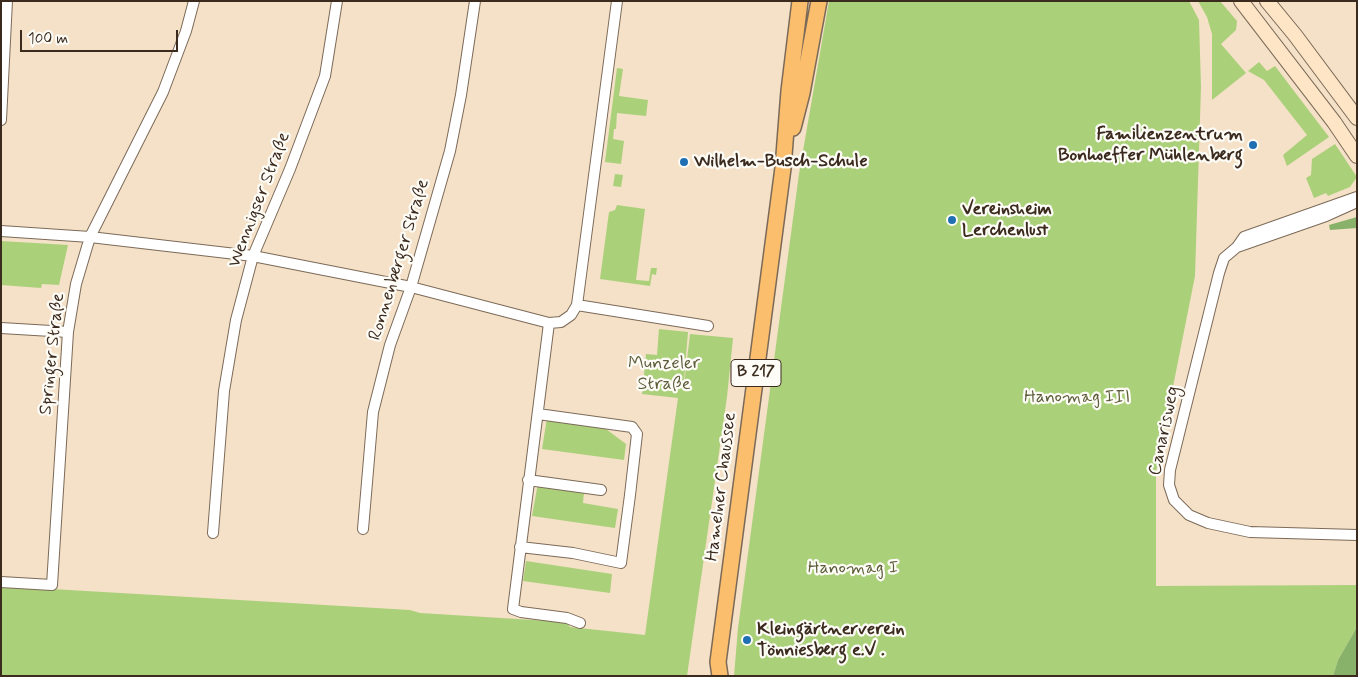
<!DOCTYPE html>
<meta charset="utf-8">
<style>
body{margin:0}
#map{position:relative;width:1358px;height:677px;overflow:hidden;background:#f4e1c7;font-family:Mynerve,sans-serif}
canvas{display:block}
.frame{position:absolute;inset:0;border:2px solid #3b2a1e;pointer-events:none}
.scale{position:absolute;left:20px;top:30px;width:158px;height:22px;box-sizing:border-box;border:2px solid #3b2a1e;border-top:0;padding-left:6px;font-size:15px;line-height:18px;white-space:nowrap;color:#3b2a1e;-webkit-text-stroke:4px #fdfcf7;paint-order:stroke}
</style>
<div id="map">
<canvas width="1358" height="677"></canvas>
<div class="frame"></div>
<div class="scale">100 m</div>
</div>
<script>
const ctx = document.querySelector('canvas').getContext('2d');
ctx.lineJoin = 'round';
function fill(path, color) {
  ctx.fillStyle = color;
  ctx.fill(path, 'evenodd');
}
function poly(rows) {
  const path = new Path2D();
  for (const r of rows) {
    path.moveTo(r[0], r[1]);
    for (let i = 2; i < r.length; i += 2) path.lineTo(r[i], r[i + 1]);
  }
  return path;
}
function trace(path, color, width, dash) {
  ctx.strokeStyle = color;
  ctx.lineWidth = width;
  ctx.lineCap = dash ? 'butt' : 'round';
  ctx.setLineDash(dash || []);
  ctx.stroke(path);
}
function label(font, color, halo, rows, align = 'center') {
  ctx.font = font + ' Mynerve,sans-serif';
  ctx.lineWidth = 4.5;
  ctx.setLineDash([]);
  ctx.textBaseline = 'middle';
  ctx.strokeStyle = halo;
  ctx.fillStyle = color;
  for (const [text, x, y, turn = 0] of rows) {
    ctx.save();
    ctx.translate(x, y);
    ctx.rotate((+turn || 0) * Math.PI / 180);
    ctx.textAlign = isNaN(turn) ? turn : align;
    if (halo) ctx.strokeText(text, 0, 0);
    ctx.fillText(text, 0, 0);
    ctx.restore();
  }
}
fill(poly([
 [829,1,1189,1,1199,20,1201,87,1195,276,1156,472,1156,586,1357,585,1357,627,1338,660,1333,676,734,676,738,628,799,174],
 [1198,1,1220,1,1237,21,1236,30,1221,44,1246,73,1212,100,1212,34,1207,17],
 [1259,62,1267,71,1275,66,1329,137,1287,166,1283,155,1307,135,1264,80,1248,71],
 [617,68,623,69,619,96,648,100,646,116,617,113,616,129,614,129,613,139,624,141,621,164,605,162],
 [1335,144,1357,177,1350,187,1328,196,1326,193,1314,198,1306,178,1311,175,1312,159],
 [615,174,623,175,621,187,613,186],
 [617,205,645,209,636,280,649,281,651,268,657,268,656,275,652,274,650,286,600,279,609,212,615,210],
 [1,241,68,245,59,285,42,284,41,288,1,285],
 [659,329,688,332,683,393,690,334,733,338,727,397,687,676,1,676,1,586,410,610,420,613,566,622,570,627,645,635,678,398,642,394,646,354,657,355],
 [547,418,602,426,626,444,624,460,542,449],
 [538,483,584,492,583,503,618,509,615,528,532,516],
 [526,561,612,574,610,593,523,581]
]), '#abd07a');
fill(poly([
 [1357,217,1357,228,1330,230,1329,225],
 [1357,627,1357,676,1333,676,1338,660]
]), '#88b26a');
const street = poly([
 [1,120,7,1],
 [1357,197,1244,237,1237,247,1224,258,1219,273,1170,470,1169,485,1174,500,1189,515,1208,523,1250,532,1357,535],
 [1,231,90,237,253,256,411,287,549,323],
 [1237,247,1326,216,1357,202],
 [577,305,708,326],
 [1,328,68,332],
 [528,480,601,490],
 [363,529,373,412,390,345,411,287,450,151,461,95,475,1],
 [213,533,224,391,236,320,253,256,290,169,325,76,337,1],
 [520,547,573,553,621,563,630,495,637,434,632,427,538,414],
 [1,582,52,585,68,332,76,284,90,237,163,92,186,31,194,1],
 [580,623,567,618,521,612,513,609,549,323,561,322,571,315,577,305,617,1]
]);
const secondary = poly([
 [1241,1,1334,122,1357,156],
 [1267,1,1295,35,1357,118]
]);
const primary = poly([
 [793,128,802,93,819,1],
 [720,676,718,662,783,168,789,91,800,1]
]);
trace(street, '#7c6a59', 12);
trace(secondary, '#7c6a59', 16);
trace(primary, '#7c6a59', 18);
trace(street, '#fff', 10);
trace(secondary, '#fde5c5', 14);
trace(primary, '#fabe6d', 15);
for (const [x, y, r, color] of [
 [1253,145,5,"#1f6fb2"],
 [684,162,5,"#1f6fb2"],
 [952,220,5,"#1f6fb2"],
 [747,640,5,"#1f6fb2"]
]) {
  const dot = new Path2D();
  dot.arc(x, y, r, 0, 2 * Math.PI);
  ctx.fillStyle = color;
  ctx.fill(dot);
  trace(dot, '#fdfcf7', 2);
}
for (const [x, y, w] of [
 [756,373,50]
]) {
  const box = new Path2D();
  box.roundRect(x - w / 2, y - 13.5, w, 27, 4);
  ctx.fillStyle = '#fdfcf7';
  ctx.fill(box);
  trace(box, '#3b2a1e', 1);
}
label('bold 16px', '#3b2a1e', null, [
 ["B 217",756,373]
]);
label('bold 18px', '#3b2a1e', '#fdfcf7', [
 ["Familienzentrum",1243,135,"right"],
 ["Bonhoeffer Mühlenberg",1243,156,"right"],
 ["Wilhelm-Busch-Schule",694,162],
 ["Vereinsheim",962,210],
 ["Lerchenlust",962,231],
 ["Kleingärtnerverein",757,630],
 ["Tönniesberg e.V .",757,651]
], 'left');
label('18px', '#3b2a1e', '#fdfcf7', [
 ["Wennigser Straße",260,200,-69],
 ["Ronnenberger Straße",400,260,-73],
 ["Springer Straße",53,354,-84],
 ["Canarisweg",1165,431,-78],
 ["Hamelner Chaussee",722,487,-83]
]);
label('18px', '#5d5c3a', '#fdfcf7', [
 ["Munzeler",664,364],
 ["Straße",664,385],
 ["Hanomag III",1077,398],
 ["Hanomag I",853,569]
]);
</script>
